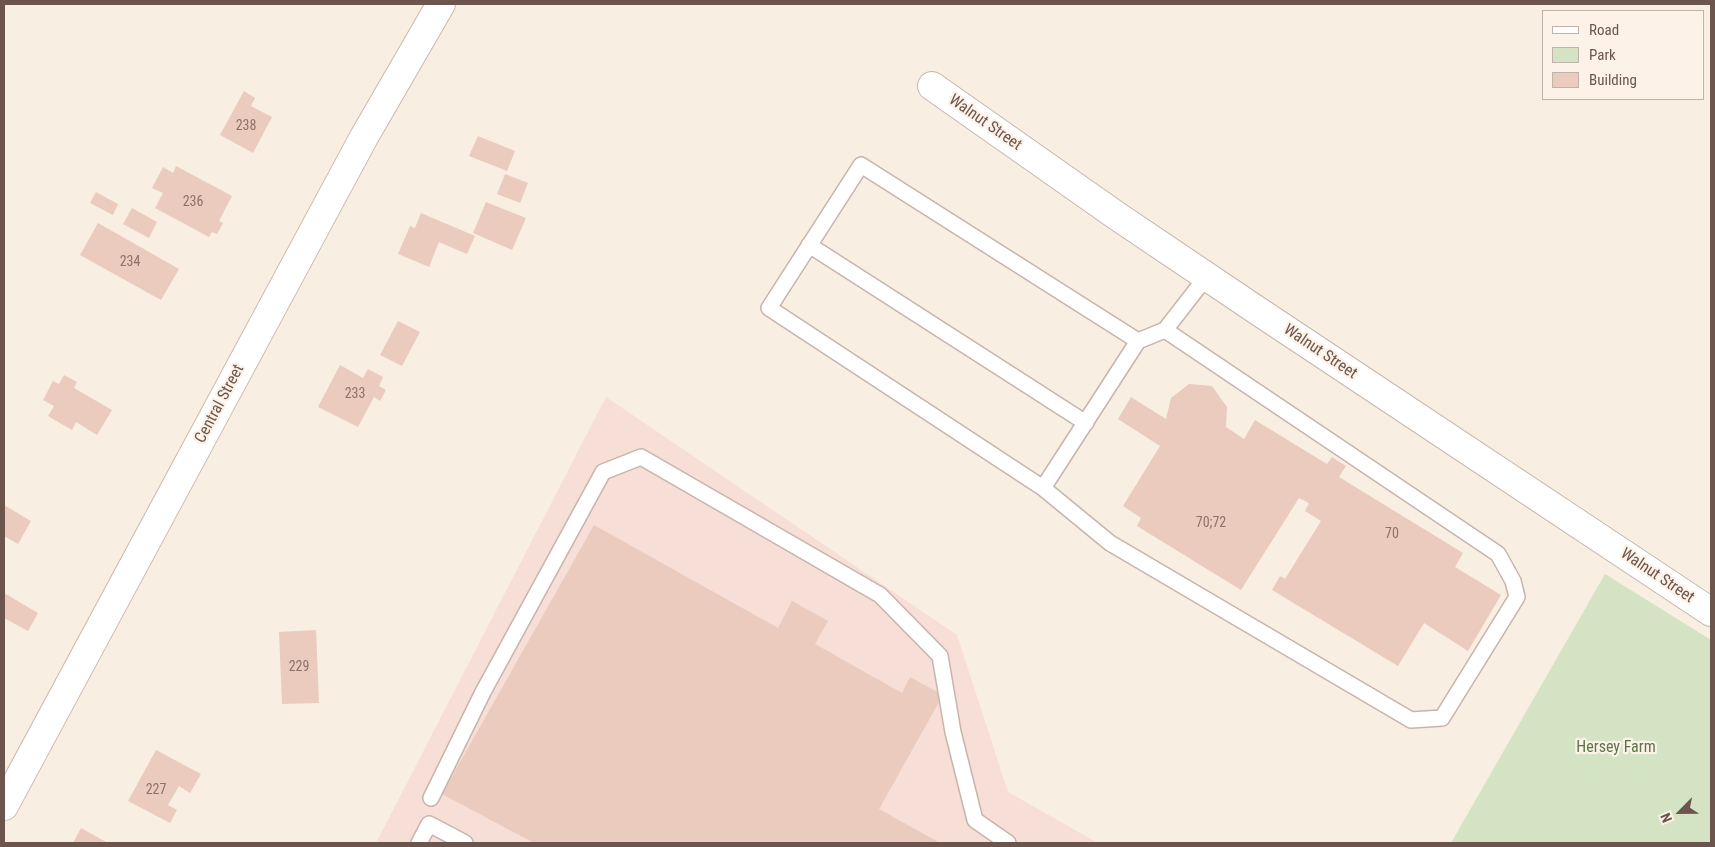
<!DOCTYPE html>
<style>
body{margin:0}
#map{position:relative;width:1715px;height:847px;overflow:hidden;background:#f8eee2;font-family:"Roboto Condensed",sans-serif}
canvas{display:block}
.frame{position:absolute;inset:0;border:5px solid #6c554c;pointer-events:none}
.legend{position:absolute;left:1542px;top:10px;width:162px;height:90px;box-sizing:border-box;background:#fcf2e8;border:1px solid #c2b3aa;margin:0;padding:6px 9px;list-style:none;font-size:15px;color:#6c554c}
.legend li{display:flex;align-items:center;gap:10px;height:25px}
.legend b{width:25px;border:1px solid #c2b3aa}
.north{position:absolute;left:1655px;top:787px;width:50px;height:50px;-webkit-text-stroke:4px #fcf2e8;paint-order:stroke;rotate:247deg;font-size:14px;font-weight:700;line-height:20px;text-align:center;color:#6c554c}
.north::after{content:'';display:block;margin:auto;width:18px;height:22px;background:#6c554c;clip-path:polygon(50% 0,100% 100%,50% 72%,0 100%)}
</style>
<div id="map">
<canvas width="1715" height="847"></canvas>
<div class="frame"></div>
<ul class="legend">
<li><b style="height:6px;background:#fff"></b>Road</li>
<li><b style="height:14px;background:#d3e3c3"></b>Park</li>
<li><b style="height:14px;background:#eacbbe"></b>Building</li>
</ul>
<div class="north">N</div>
</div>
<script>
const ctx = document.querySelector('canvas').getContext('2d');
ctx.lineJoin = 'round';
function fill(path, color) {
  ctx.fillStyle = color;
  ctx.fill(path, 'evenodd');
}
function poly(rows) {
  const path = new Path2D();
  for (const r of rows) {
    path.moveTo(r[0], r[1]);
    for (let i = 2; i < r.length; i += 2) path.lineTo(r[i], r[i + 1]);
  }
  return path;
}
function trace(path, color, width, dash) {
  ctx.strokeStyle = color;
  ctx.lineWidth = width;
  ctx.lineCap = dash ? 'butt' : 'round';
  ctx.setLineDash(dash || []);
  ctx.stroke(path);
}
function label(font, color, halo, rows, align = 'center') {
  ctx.font = font + ' "Roboto Condensed",sans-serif';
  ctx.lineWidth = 4.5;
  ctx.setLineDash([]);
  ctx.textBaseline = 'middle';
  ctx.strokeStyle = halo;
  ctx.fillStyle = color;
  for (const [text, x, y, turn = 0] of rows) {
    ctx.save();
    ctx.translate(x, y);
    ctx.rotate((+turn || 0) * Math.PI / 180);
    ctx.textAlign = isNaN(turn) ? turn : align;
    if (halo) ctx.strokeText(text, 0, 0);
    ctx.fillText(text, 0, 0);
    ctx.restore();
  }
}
fill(poly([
 [606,397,957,635,1008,792,1098,843,376,843]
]), '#f7ded7');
fill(poly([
 [1605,574,1711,640,1711,843,1451,843]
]), '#d3e3c3');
fill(poly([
 [244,91,255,98,251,106,272,117,253,153,220,135],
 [478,136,515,151,507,171,469,156],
 [176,166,232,196,219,221,223,223,217,234,212,232,209,237,155,208,163,193,152,188,163,167,173,173],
 [505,174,528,183,520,203,497,194],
 [96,192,118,204,113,215,90,203],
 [486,202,526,218,512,250,473,233],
 [132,208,157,222,149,238,123,224],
 [421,213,475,236,467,254,439,242,429,267,398,254,410,226,415,228],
 [98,223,179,269,161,300,80,255],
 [398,321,420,332,402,366,380,355],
 [340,365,363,378,368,369,383,377,379,386,386,390,380,401,374,397,358,427,318,407],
 [64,375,77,382,74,388,112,410,97,435,76,422,72,430,48,416,54,406,43,400,53,381,59,384],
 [1189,384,1212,386,1227,407,1226,427,1244,439,1255,420,1327,464,1332,457,1346,466,1339,477,1463,553,1455,567,1501,595,1468,651,1424,623,1398,666,1272,590,1280,576,1285,579,1321,521,1305,511,1309,503,1299,498,1241,590,1137,526,1141,518,1123,506,1160,446,1118,419,1131,397,1166,419,1171,398],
 [4,505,31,521,18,544,4,536],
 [594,525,778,628,792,601,828,621,815,644,902,693,910,677,943,695,879,809,940,843,534,843,442,794],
 [4,593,38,613,28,631,4,618],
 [316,630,319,703,282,704,279,632],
 [156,750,201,774,190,793,179,786,168,805,177,810,170,823,128,801],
 [81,828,108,843,73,843]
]), '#eacbbe');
const lane = poly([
 [809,245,1086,423],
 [1138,341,861,165,769,308,1043,488,1138,341,1165,330,1207,276],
 [1043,488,1110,543,1411,720,1442,718,1517,597,1513,581,1498,554,1165,330],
 [431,798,483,692,603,472,641,457,880,595,940,656,953,732,975,820,1008,843],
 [419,843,429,824,465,843]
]);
const street = poly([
 [932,86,1117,216,1255,309,1711,612]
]);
const secondary = poly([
 [4,806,364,137,441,4]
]);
trace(lane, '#c7b5ab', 18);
trace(street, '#c7b5ab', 30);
trace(secondary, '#ccb7ab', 30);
trace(lane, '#fff', 15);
trace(street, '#fff', 28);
trace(secondary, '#fff', 28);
label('14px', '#8c7268', null, [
 ["238",246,126],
 ["236",193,202],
 ["234",130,262],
 ["233",355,394],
 ["70;72",1211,523],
 ["70",1392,534],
 ["229",299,667],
 ["227",156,790]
]);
label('16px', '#6c554c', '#fcf2e8', [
 ["Walnut Street",985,123,35],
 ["Walnut Street",1320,352,34],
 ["Central Street",220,404,-62],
 ["Walnut Street",1657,576,34]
]);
label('16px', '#5a7649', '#fcf2e8', [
 ["Hersey Farm",1616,748]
]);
</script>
